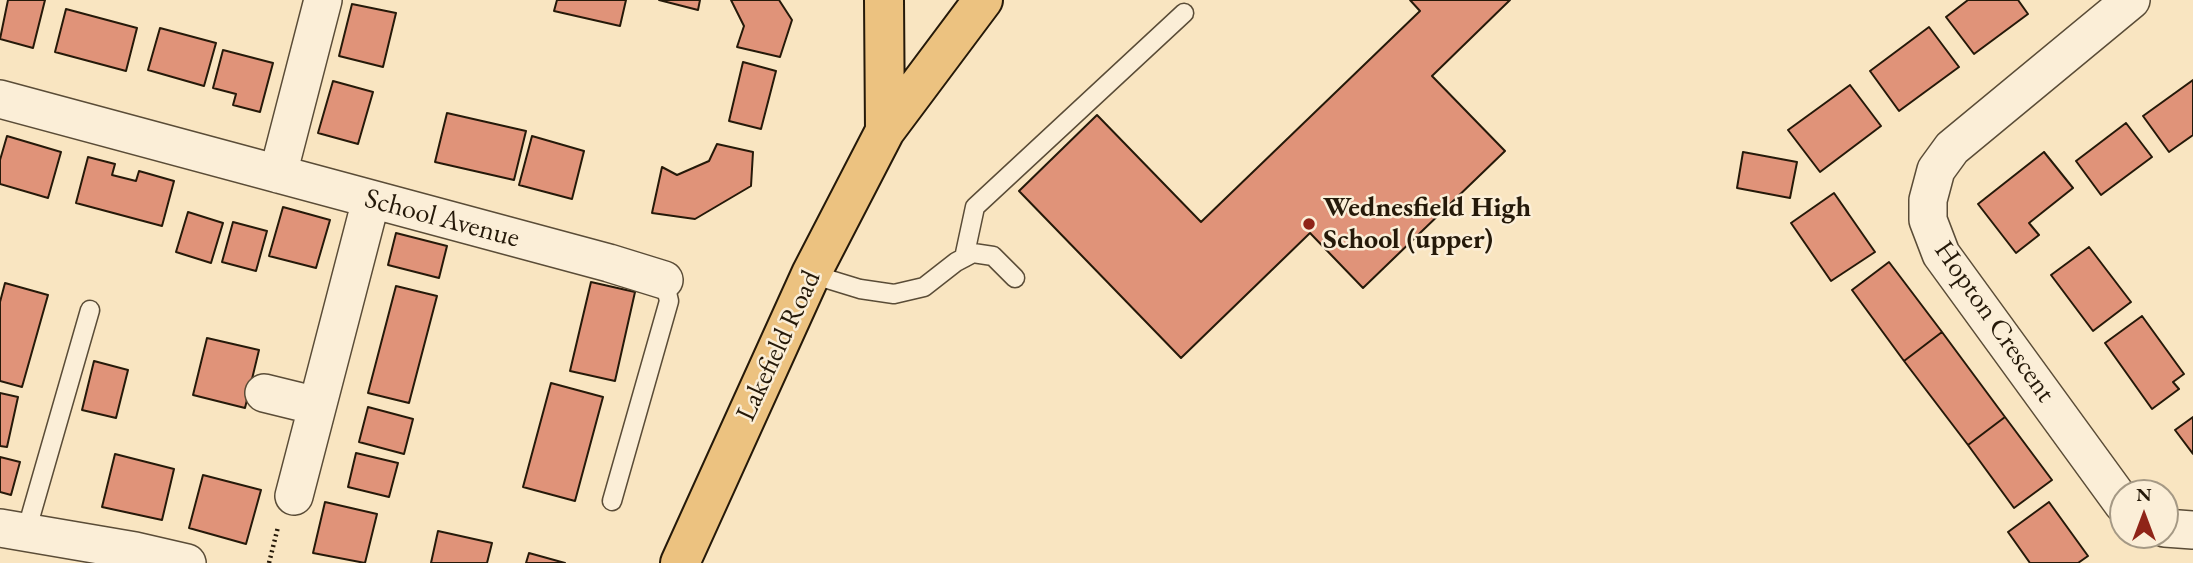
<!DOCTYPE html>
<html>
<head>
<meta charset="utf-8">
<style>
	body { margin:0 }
	#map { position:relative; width:2193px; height:563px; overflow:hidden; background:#f9e5c1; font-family:"EB Garamond",serif }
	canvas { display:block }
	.north { position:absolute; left:2109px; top:479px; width:70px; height:70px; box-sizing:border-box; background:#fbeed7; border:2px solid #a59985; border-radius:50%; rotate:0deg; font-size:19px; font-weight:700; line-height:28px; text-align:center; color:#251909 }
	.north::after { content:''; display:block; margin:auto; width:24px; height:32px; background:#8f2418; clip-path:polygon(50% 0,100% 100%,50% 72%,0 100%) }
</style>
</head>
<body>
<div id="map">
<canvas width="2193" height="563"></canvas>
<div class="north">N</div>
</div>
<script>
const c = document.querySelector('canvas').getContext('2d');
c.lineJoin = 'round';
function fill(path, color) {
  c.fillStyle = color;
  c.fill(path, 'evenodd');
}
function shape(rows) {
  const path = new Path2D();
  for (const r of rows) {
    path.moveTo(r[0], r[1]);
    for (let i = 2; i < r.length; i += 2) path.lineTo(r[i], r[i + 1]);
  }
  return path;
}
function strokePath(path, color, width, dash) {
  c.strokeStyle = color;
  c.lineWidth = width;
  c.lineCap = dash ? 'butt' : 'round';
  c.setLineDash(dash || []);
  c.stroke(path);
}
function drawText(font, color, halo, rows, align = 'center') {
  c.font = font + ' "EB Garamond",serif';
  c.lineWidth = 5;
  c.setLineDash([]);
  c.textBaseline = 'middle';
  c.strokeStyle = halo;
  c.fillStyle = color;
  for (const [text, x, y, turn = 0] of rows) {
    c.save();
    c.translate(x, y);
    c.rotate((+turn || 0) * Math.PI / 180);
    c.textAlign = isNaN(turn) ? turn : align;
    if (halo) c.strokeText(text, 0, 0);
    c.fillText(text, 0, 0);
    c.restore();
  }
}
const building = shape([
	[8,0,45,0,33,48,0,39,8,0],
	[557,0,626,0,620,26,554,11,557,0],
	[659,0,700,0,698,10,659,0],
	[731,0,779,0,792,20,780,57,737,47,744,26,731,0],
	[1410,0,1510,0,1432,76,1505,151,1363,288,1310,233,1181,358,1019,191,1097,115,1201,222,1420,11,1410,0],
	[1968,0,2018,0,2028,14,1974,54,1946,17,1968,0],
	[352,4,396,13,383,67,339,56,352,4],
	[66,9,137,28,126,71,55,52,66,9],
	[1929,27,1959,67,1899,111,1870,71,1929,27],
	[160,28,216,43,204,86,148,70,160,28],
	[223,50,273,63,260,112,233,105,236,94,213,88,223,50],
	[743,62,776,71,761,129,729,121,743,62],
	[2193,80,2193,135,2169,152,2143,116,2193,80],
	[333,81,373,92,358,144,318,133,333,81],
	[1850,85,1881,126,1820,172,1788,130,1850,85],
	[447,113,526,131,514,180,435,162,447,113],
	[2126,123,2152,157,2101,195,2076,161,2126,123],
	[7,136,61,152,48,198,0,184,0,160,7,136],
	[532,136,584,151,572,199,519,185,532,136],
	[717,144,753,152,751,186,695,219,652,213,662,167,677,175,709,161,717,144],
	[1743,152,1797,162,1790,198,1737,188,1743,152],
	[2044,152,2073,188,2029,223,2039,235,2016,253,1978,204,2044,152],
	[88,157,115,164,112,175,136,181,139,171,174,181,162,226,76,203,88,157],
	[1834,193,1875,252,1831,281,1791,223,1834,193],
	[283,207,330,220,316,268,269,256,283,207],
	[188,212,223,223,211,263,176,252,188,212],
	[233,222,267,231,256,271,222,262,233,222],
	[396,233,447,246,439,278,388,265,396,233],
	[2089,247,2131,302,2093,331,2051,275,2089,247],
	[1889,262,1942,332,1904,361,1852,290,1889,262],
	[591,282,635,292,615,381,570,371,591,282],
	[5,283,48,295,22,387,0,381,0,302,5,283],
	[396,286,437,296,409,403,368,393,396,286],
	[2142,316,2184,374,2173,382,2179,389,2152,409,2105,343,2142,316],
	[1942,332,2005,417,1968,445,1904,361,1942,332],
	[207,338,259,350,245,408,193,395,207,338],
	[94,361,128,370,116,418,82,410,94,361],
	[551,383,603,397,575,501,523,487,551,383],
	[0,393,18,397,7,447,0,446,0,393],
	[368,407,413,419,404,454,359,442,368,407],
	[2005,417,2052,480,2014,508,1968,445,2005,417],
	[2193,417,2193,454,2175,430,2193,417],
	[356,453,398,463,389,497,348,487,356,453],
	[115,454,174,469,162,520,102,507,115,454],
	[0,457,20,462,11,495,0,492,0,457],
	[203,475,261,490,246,544,189,528,203,475],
	[325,502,377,514,365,563,313,553,325,502],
	[2049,502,2088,556,2078,563,2030,563,2008,532,2049,502],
	[438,531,492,543,487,563,431,563,438,531],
	[529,553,565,563,526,563,529,553]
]);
fill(building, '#e09379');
strokePath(building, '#251909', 2);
const service = shape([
	[964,258,975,207,1184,13],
	[811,274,860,289,894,294,924,287,956,262,973,253,993,256,1015,278],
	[612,501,669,301,664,280],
	[26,532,90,310]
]);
const minor = shape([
	[0,99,609,263,664,280],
	[278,174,323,0],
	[264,393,317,406],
	[294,496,371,200],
	[2123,504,1941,254,1928,220,1928,200,1936,170,1952,148,2131,0],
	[0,528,135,551,187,563],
	[2165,528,2193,530]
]);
const primary = shape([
	[884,0,885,131],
	[680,563,811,274,885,131,983,0]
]);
strokePath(service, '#5a4c37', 21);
strokePath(minor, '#5a4c37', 40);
strokePath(primary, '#251909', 42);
strokePath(shape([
	[269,563,278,527]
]), '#251909', 4.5, [2, 3.5]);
strokePath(service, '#fbeed7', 18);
strokePath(minor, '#fbeed7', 37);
strokePath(primary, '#ecc280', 38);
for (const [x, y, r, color] of [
	[1309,224,7,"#8f2418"]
]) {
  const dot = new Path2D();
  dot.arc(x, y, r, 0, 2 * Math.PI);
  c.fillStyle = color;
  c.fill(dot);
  strokePath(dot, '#fbeed7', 2.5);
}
drawText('bold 28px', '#251909', '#fbeed7', [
	["Wednesfield High",1323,208],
	["School (upper)",1323,240]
], 'left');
drawText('28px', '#251909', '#fbeed7', [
	["School Avenue",442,219,15],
	["Hopton Crescent",1994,322,55],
	["Lakefield Road",779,346,-65]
]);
</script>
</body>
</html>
